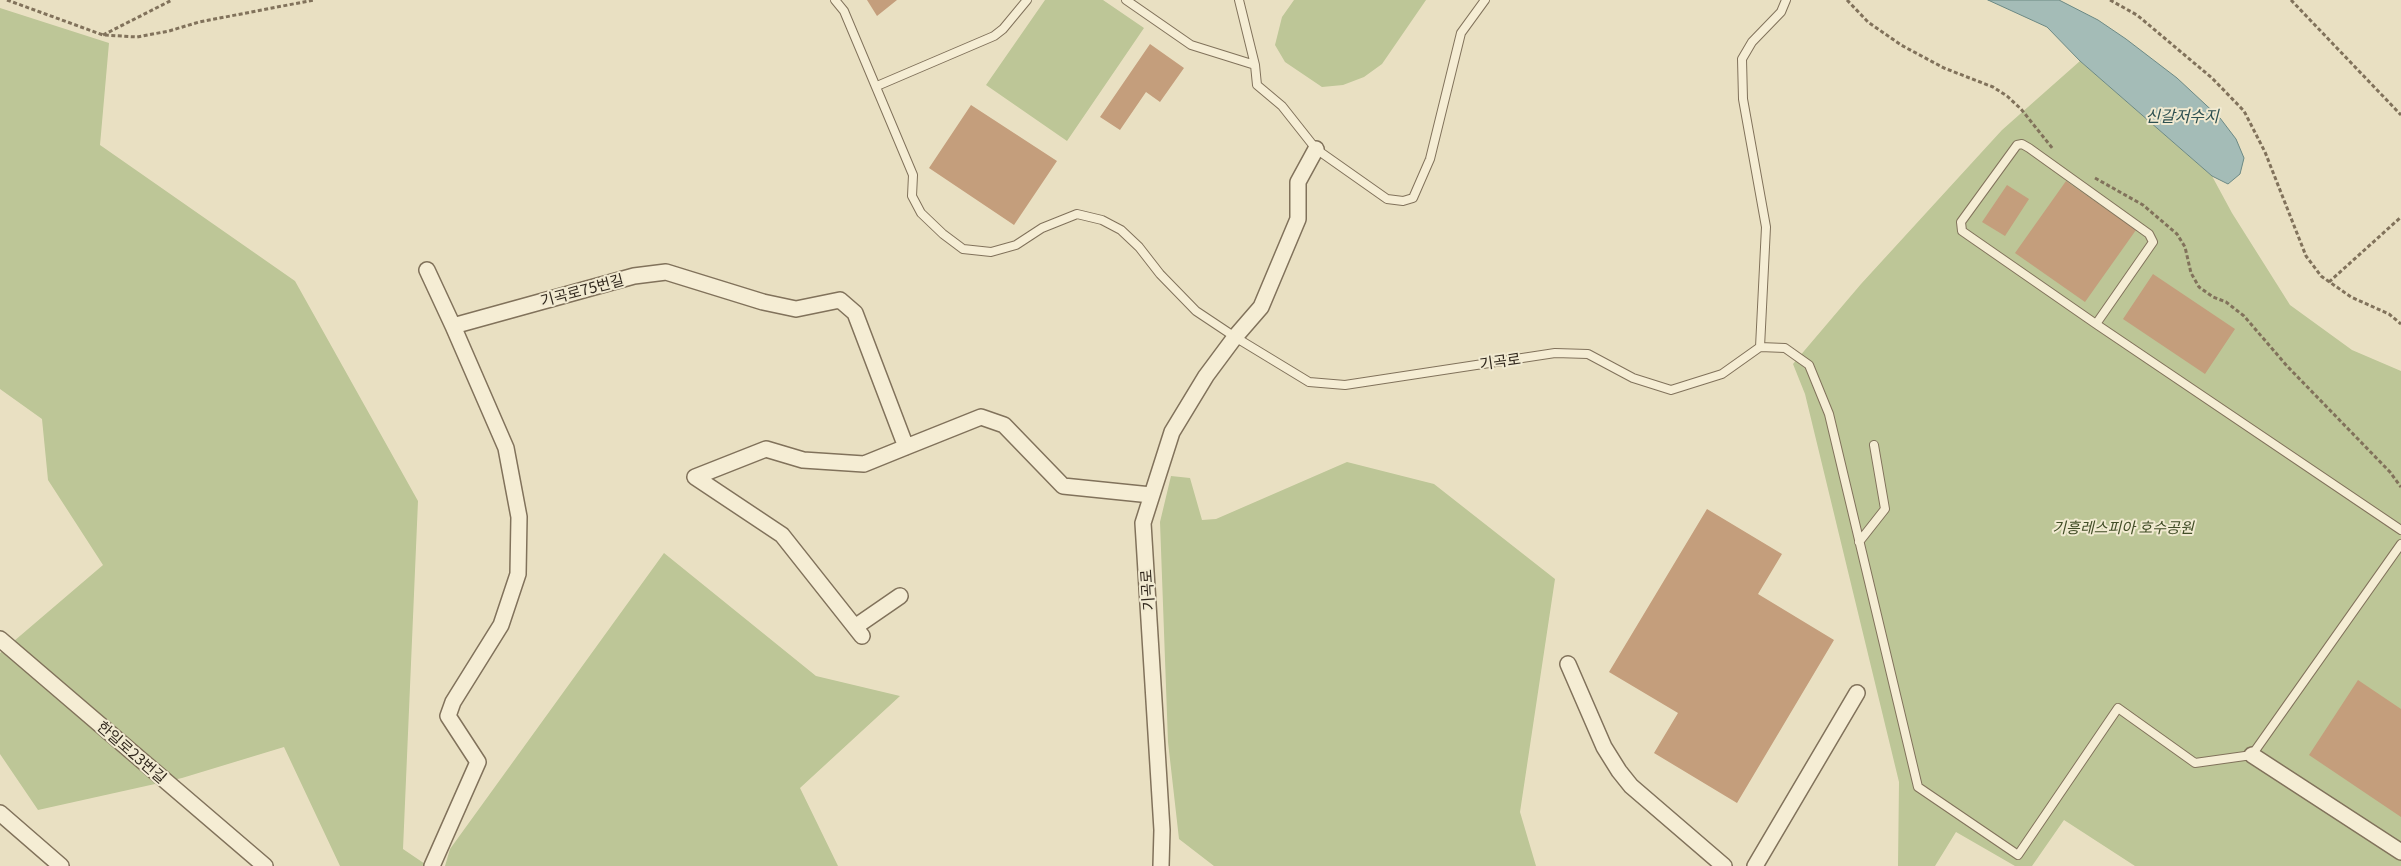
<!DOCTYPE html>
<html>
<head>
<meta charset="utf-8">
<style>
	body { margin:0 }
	canvas { display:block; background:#e9e0c2 }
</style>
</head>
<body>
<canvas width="2401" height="866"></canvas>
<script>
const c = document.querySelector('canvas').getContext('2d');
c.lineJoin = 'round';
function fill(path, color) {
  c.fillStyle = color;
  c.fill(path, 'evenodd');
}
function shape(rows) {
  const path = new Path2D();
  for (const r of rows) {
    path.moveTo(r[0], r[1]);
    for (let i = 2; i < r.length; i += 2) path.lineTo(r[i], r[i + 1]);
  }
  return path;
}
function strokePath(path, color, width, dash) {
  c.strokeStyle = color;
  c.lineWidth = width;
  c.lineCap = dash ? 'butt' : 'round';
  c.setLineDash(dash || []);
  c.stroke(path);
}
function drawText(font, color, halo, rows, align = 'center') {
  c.font = font + ' Georgia,"Noto Sans KR",serif';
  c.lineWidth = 4;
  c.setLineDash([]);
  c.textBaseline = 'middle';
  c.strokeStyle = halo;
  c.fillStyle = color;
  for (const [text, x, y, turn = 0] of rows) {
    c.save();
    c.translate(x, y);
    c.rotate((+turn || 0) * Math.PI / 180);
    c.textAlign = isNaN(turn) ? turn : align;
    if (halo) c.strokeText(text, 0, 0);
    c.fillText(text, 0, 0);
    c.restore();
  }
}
fill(shape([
	[1045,0,1103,0,1144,28,1067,141,986,85],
	[1294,0,1426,0,1382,64,1364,77,1343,85,1322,87,1285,62,1275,45,1282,17],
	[0,8,109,43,100,145,295,281,418,501,403,849,428,866,340,866,284,747,182,778,38,810,0,754,0,653,103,565,48,480,42,419,0,389],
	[2080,61,2212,176,2232,213,2290,305,2352,350,2401,371,2401,866,2135,866,2064,820,2032,866,2015,866,1956,832,1935,866,1898,866,1899,782,1805,394,1793,364,1861,284,2002,130],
	[1347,462,1434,484,1555,579,1520,812,1536,866,1214,866,1179,839,1168,742,1160,522,1171,476,1190,478,1202,520,1216,519],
	[664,553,816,676,900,696,800,788,838,866,445,866,450,849]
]), '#bdc697');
const water = shape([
	[1988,0,2059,0,2098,20,2126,39,2177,78,2220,118,2236,139,2244,158,2240,174,2228,184,2212,176,2080,61,2047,27,1988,0]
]);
fill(water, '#a4bcb7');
strokePath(water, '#6c8984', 1);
fill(shape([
	[867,0,897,0,877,16],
	[1150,44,1184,68,1160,102,1146,92,1120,130,1100,117],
	[971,105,1057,161,1014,225,929,168],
	[2066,181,2136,230,2085,302,2015,253],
	[2007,185,2029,199,2005,236,1982,222],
	[2153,274,2235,329,2205,374,2123,319],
	[1707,509,1782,554,1758,594,1834,640,1737,803,1654,753,1678,713,1609,672],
	[2358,680,2401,709,2401,817,2309,755]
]), '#c49e7c');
const service = shape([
	[835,0,844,11,913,175,912,196,921,213,943,234,963,249,991,252,1016,245,1042,228,1077,214,1102,220,1121,230,1139,247,1160,274,1196,311,1235,337,1309,382,1345,385,1555,353,1588,354,1633,378,1671,390,1722,374,1760,347],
	[1126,0,1191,45,1255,65,1257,85,1282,106,1316,149,1387,199,1403,201,1413,198,1430,159,1461,33,1485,0],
	[1239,0,1255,65],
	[1786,0,1781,12,1752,42,1742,59,1743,99,1766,227,1760,347,1785,348,1809,365,1829,414,1918,787,2018,855,2118,708,2195,763,2252,755,2401,544],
	[877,86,994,36,1003,29,1027,0],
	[2096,324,2153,242,2149,234,2029,148,2022,144,2017,145,1961,222,1962,231,2096,324,2401,530],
	[1859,542,1885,509,1874,445]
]);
const minor = shape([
	[427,270,453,326],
	[855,627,900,596],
	[862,636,782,535,695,477,766,449,803,460,864,464,906,447],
	[0,639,265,866],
	[1568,664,1604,747,1619,771,1631,786,1724,866],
	[2252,755,2401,852],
	[0,813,61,866],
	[432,866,478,762,448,716,453,702,501,625,518,574,519,517,506,448,453,326,634,276,666,272,763,302,796,309,840,300,855,313,906,447,981,417,1004,425,1063,486,1151,495],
	[1161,866,1162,830,1143,523,1172,432,1206,376,1235,337,1261,307,1298,219,1298,182,1316,149],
	[1755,866,1857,693]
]);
strokePath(service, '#81725b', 10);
strokePath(minor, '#81725b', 18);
strokePath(shape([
	[7,0,103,35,137,37,169,31,199,22,314,0],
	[1847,0,1868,22,1901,45,1944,68,1993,87,2007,96,2021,109,2053,149],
	[2110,0,2137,15,2212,78,2244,111,2265,152,2306,256,2321,276,2351,297,2389,314,2401,324],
	[2291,0,2401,115],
	[103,35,172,0],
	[2095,178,2143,205,2177,234,2185,247,2191,273,2199,287,2213,297,2226,302,2244,316,2287,366,2390,472,2401,487],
	[2329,282,2401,217]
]), '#81725b', 3, [4, 2.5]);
strokePath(service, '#f5edd4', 8);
strokePath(minor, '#f5edd4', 15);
drawText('15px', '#32291e', '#f1ead1', [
	["기곡로75번길",582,290,-15],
	["기곡로",1500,361,-8],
	["기곡로",1147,590,-94],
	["한일로23번길",132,752,41]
]);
drawText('italic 15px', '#414d26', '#f1ead1', [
	["기흥레스피아 호수공원",2123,527]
]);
drawText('italic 16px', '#2e5151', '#f1ead1', [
	["신갈저수지",2182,116]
]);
</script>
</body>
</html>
